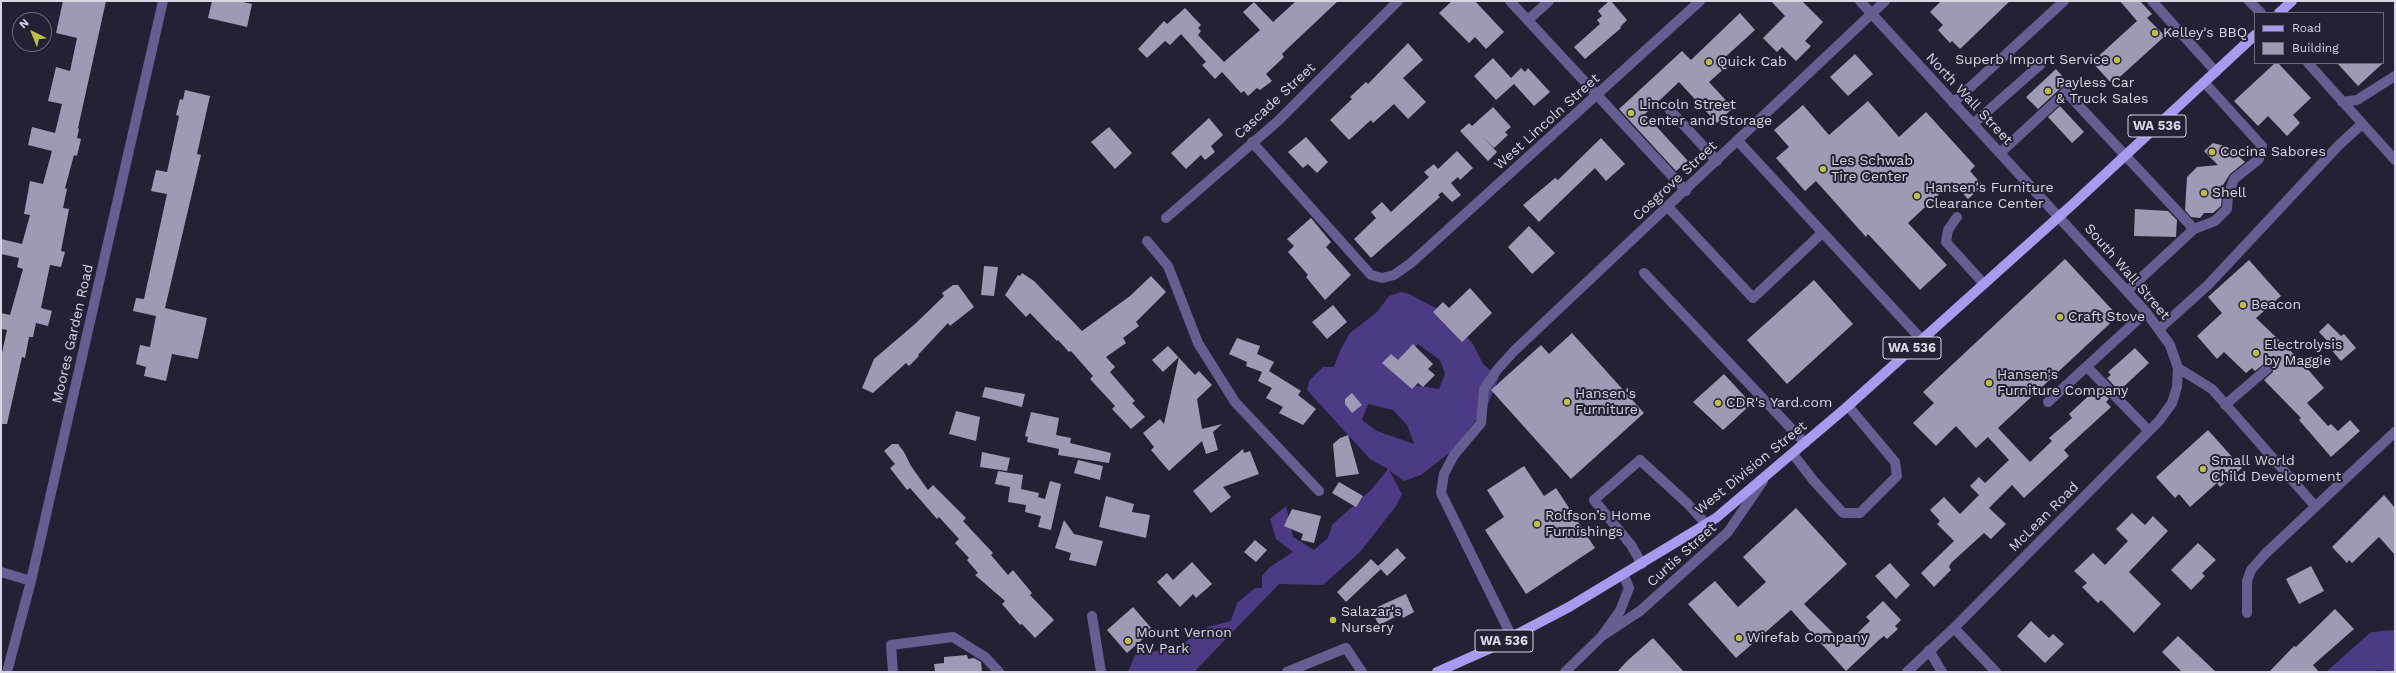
<!DOCTYPE html>
<html>
<head>
<meta charset="utf-8">
<style>
	body { margin:0 }
	#map { position:relative; width:2396px; height:673px; overflow:hidden; background:#242135; font-family:"Work Sans",sans-serif }
	canvas { display:block }
	.frame { position:absolute; inset:0; border:2px solid #d7d6e3; pointer-events:none }
	.legend { position:absolute; left:2254px; top:12px; width:130px; height:52px; box-sizing:border-box; background:#242135; border:1px solid #6c697b; margin:0; padding:5px 7px; list-style:none; font-size:12px; color:#d7d6e3 }
	.legend li { display:flex; align-items:center; gap:8px; height:20px }
	.legend b { width:20px; border:1px solid #6c697b }
	.north { position:absolute; left:12px; top:12px; width:40px; height:40px; box-sizing:border-box; background:#242135; border:1px solid #6c697b; border-radius:50%; rotate:317deg; font-size:11px; font-weight:700; line-height:16px; text-align:center; color:#d7d6e3 }
	.north::after { content:''; display:block; margin:auto; width:14px; height:18px; background:#bbc044; clip-path:polygon(50% 0,100% 100%,50% 72%,0 100%) }
</style>
</head>
<body>
<div id="map">
<canvas width="2396" height="673"></canvas>
<div class="frame"></div>
<ul class="legend">
<li><b style="height:5px;background:#a999ef"></b>Road</li>
<li><b style="height:11px;background:#9e9ab4"></b>Building</li>
</ul>
<div class="north">N</div>
</div>
<script>
const c = document.querySelector('canvas').getContext('2d');
c.lineJoin = 'round';
function fill(path, color) {
  c.fillStyle = color;
  c.fill(path, 'evenodd');
}
function shape(rows) {
  const path = new Path2D();
  for (const r of rows) {
    path.moveTo(r[0], r[1]);
    for (let i = 2; i < r.length; i += 2) path.lineTo(r[i], r[i + 1]);
  }
  return path;
}
function strokePath(path, color, width, dash) {
  c.strokeStyle = color;
  c.lineWidth = width;
  c.lineCap = dash ? 'butt' : 'round';
  c.setLineDash(dash || []);
  c.stroke(path);
}
function drawText(font, color, halo, rows, align = 'center') {
  c.font = font + ' "Work Sans",sans-serif';
  c.lineWidth = 4;
  c.setLineDash([]);
  c.textBaseline = 'middle';
  c.strokeStyle = halo;
  c.fillStyle = color;
  for (const [text, x, y, turn = 0] of rows) {
    c.save();
    c.translate(x, y);
    c.rotate((+turn || 0) * Math.PI / 180);
    c.textAlign = isNaN(turn) ? turn : align;
    if (halo) c.strokeText(text, 0, 0);
    c.fillText(text, 0, 0);
    c.restore();
  }
}
fill(shape([
	[1401,292,1409,294,1445,313,1473,344,1483,364,1499,377,1488,404,1453,450,1421,475,1404,481,1389,470,1402,494,1396,506,1361,551,1323,585,1279,584,1194,672,1128,672,1135,655,1161,650,1176,655,1186,642,1200,629,1231,621,1237,603,1255,588,1262,588,1262,576,1270,567,1293,552,1276,539,1270,519,1286,506,1293,537,1314,550,1328,538,1332,525,1372,489,1388,469,1370,459,1307,390,1309,381,1323,367,1334,367,1340,351,1350,333,1377,312,1389,296],
	[1418,344,1440,360,1445,374,1439,389,1407,384,1396,367],
	[1368,404,1393,410,1407,425,1414,444,1377,431,1362,420],
	[2395,630,2395,672,2377,670,2373,672,2326,672,2371,632]
]), '#4c3a85');
fill(shape([
	[63,1,106,1,78,128,79,129,77,138,81,139,77,156,74,155,65,188,67,189,63,208,69,209,61,251,65,252,61,267,50,265,41,308,52,311,48,326,36,323,33,337,29,337,25,358,22,357,7,424,1,424,1,357,7,330,1,329,1,313,10,315,23,269,17,267,19,258,1,254,1,239,22,244,30,215,24,214,30,181,43,184,52,151,28,145,32,127,55,133,62,104,48,101,56,67,70,71,77,38,56,33],
	[212,1,239,1,252,4,247,27,208,18],
	[1296,1,1338,1,1286,50,1282,54,1284,57,1266,74,1272,81,1260,90,1257,88,1248,96,1244,91,1241,93,1222,72,1215,79,1202,65,1206,62,1181,34,1170,45,1165,41,1147,58,1138,49,1164,21,1167,24,1185,8,1201,25,1198,28,1201,31,1198,35,1224,62,1260,30,1243,12,1254,2,1273,22],
	[1452,1,1475,1,1504,32,1486,49,1475,37,1469,43,1439,13],
	[1609,1,1611,1,1627,20,1620,27,1621,28,1585,59,1574,47,1600,24,1597,20,1602,16,1598,11],
	[1771,1,1802,1,1823,22,1805,41,1811,46,1796,61,1782,47,1777,52,1763,38,1785,16],
	[1941,1,2010,1,1960,49,1952,41,1950,43,1938,30,1943,25,1930,12],
	[2120,1,2140,1,2152,14,2147,18,2165,36,2112,84,2092,62,2137,21],
	[1740,13,1755,30,1722,60,1727,66,1709,82,1733,108,1717,123,1679,82,1645,114,1688,161,1676,171,1619,109,1682,51,1691,60],
	[1408,43,1423,60,1403,78,1426,102,1408,119,1394,104,1373,123,1371,120,1349,140,1330,120,1352,99,1350,97,1366,82,1368,84],
	[1855,54,1873,74,1848,96,1830,77],
	[1493,58,1511,78,1521,68,1525,72,1528,68,1550,92,1534,106,1514,84,1496,100,1474,76],
	[2275,63,2278,63,2311,98,2293,115,2300,123,2287,136,2268,116,2258,126,2234,101],
	[2337,63,2383,63,2358,86],
	[2056,69,2070,85,2062,87,2038,109,2026,97],
	[185,90,210,96,197,154,201,155,165,308,207,318,198,359,172,354,166,381,144,376,146,367,136,364,140,345,150,347,156,316,133,311,136,298,144,299,167,194,151,191,156,170,167,172,179,116,176,115,180,99,183,100],
	[1868,101,1899,137,1926,112,1975,166,1970,171,1983,186,1968,199,1952,182,1908,223,1947,265,1920,290,1868,234,1866,237,1816,181,1805,191,1776,158,1789,147,1774,130,1803,105,1829,135],
	[2060,106,2084,132,2072,143,2048,117],
	[1493,107,1511,127,1505,132,1508,135,1494,148,1483,137,1497,152,1488,161,1460,131,1469,123,1472,126],
	[1209,118,1223,135,1211,146,1215,152,1205,160,1201,155,1186,169,1171,153],
	[1109,127,1132,153,1115,169,1091,142],
	[1306,137,1328,162,1317,173,1308,164,1303,168,1288,152],
	[1601,138,1625,164,1606,181,1595,168,1539,222,1523,205,1555,178,1558,180],
	[2213,143,2229,147,2245,162,2230,174,2223,185,2221,206,2213,213,2204,213,2200,218,2191,217,2185,210,2187,177,2197,167,2218,165,2204,151],
	[1457,151,1473,168,1460,180,1458,177,1451,183,1461,195,1452,202,1442,192,1438,195,1440,197,1371,258,1354,239,1376,218,1371,212,1382,202,1391,212,1429,177,1424,172,1434,164,1438,169],
	[2135,209,2168,211,2177,220,2176,237,2134,236],
	[1311,218,1331,242,1326,247,1351,275,1325,300,1306,277,1308,275,1288,252,1294,246,1287,239],
	[1529,226,1555,253,1532,274,1508,247],
	[2065,259,2118,316,1998,428,2030,462,2052,441,2049,438,2072,418,2069,414,2098,387,2109,399,2106,402,2111,407,2064,450,2069,456,2024,498,2012,485,1989,508,2006,524,1991,539,1984,533,1951,563,1949,567,1951,570,1934,587,1921,573,1954,541,1937,524,1940,521,1930,510,1944,497,1960,514,1979,495,1970,486,1979,477,1985,483,2009,460,1988,437,1976,448,1956,426,1936,446,1913,423,1934,403,1923,392],
	[2249,260,2281,296,2256,318,2299,359,2324,388,2307,403,2328,426,2331,424,2338,431,2350,420,2360,431,2331,457,2299,420,2301,418,2264,380,2273,372,2272,365,2265,363,2255,371,2252,368,2246,373,2224,352,2217,359,2197,336,2222,313,2208,297],
	[984,266,998,267,994,296,981,295],
	[1022,273,1034,281,1082,331,1130,296,1151,276,1166,292,1136,322,1139,326,1123,338,1126,343,1106,357,1115,367,1110,372,1135,401,1132,403,1145,417,1131,429,1112,409,1115,406,1090,379,1093,376,1071,351,1069,352,1058,340,1057,341,1030,313,1026,317,1005,295,1018,275,1020,276],
	[1814,280,1853,324,1787,384,1747,340],
	[953,285,958,285,974,307,950,326,948,323,918,355,919,356,909,366,906,363,873,393,862,388,874,359,915,324,944,296,942,293],
	[1470,288,1492,313,1462,342,1433,312,1443,302,1449,308],
	[1333,305,1347,322,1327,339,1312,322],
	[2328,323,2341,336,2344,334,2356,348,2341,361,2329,347,2331,345,2319,332],
	[1572,333,1644,413,1571,479,1491,390,1541,345,1549,354],
	[1237,338,1260,346,1257,354,1274,362,1269,371,1301,391,1298,395,1316,409,1303,425,1279,413,1283,407,1266,398,1272,388,1258,381,1262,372,1246,366,1247,362,1229,354],
	[1413,344,1433,364,1428,369,1435,375,1423,387,1418,383,1412,389,1382,363,1391,354,1398,360],
	[1168,346,1195,375,1199,371,1212,385,1197,399,1202,429,1222,424,1213,432,1218,450,1206,454,1202,441,1169,471,1151,450,1154,447,1143,433,1160,419,1164,424,1179,357,1163,372,1152,360],
	[2135,348,2149,363,2119,391,2107,378,2111,375,2108,372],
	[1724,374,1747,399,1742,403,1747,408,1723,430,1693,402],
	[985,387,1025,394,1022,407,982,397],
	[1352,393,1362,405,1352,413,1345,404,1345,399],
	[956,411,980,417,976,441,949,434],
	[1031,412,1059,418,1056,435,1071,438,1070,443,1111,453,1109,463,1058,455,1059,449,1027,442,1028,437,1025,436],
	[2208,430,2242,468,2220,487,2217,483,2190,507,2179,494,2175,498,2156,477],
	[1348,435,1359,474,1336,477,1333,444,1340,438],
	[892,444,898,444,904,452,911,466,928,490,933,485,966,518,963,521,993,553,991,555,1008,575,1013,570,1032,593,1030,595,1054,620,1035,638,1022,624,1020,625,1002,604,1005,601,975,575,978,573,967,560,969,558,955,543,959,539,939,517,937,519,910,488,907,490,890,468,895,464,884,451],
	[1243,449,1244,453,1250,451,1259,474,1223,487,1231,497,1211,513,1193,491],
	[982,452,1010,458,1007,471,980,467],
	[1078,460,1103,466,1100,480,1074,473],
	[1524,466,1544,496,1556,488,1595,548,1526,594,1485,530,1504,517,1487,490],
	[998,471,1023,475,1021,489,1039,493,1038,497,1045,499,1050,481,1061,484,1051,530,1038,527,1041,516,1025,512,1026,505,1008,502,1010,487,995,484],
	[1339,482,1363,496,1356,507,1332,493],
	[2384,495,2395,508,2395,555,2379,537,2352,563,2349,560,2347,563,2332,547],
	[1106,496,1134,504,1132,512,1150,515,1146,538,1099,527],
	[1796,508,1847,564,1804,604,1837,637,1840,635,1847,643,1870,621,1866,617,1883,601,1901,620,1895,626,1898,629,1887,639,1884,636,1879,640,1846,671,1791,610,1736,658,1688,604,1715,581,1738,607,1766,582,1743,557],
	[1292,509,1321,516,1314,543,1301,540,1303,534,1284,526],
	[2132,513,2145,525,2153,516,2168,531,2129,572,2161,604,2134,633,2101,600,2098,603,2082,587,2087,583,2074,571,2093,553,2105,565,2128,541,2116,529],
	[1064,520,1074,534,1103,541,1096,566,1069,560,1071,553,1055,548],
	[1255,540,1267,550,1256,562,1244,552],
	[2198,543,2216,560,2202,573,2205,576,2191,590,2171,570],
	[1397,548,1406,558,1387,576,1378,566],
	[1371,559,1381,569,1346,602,1337,592],
	[1192,562,1212,584,1196,598,1193,594,1180,607,1157,582,1167,573,1173,580],
	[1890,563,1910,585,1896,599,1875,576],
	[2311,566,2324,591,2299,604,2286,579],
	[1406,594,1414,612,1403,618,1401,614,1379,625,1371,610],
	[1133,607,1153,630,1127,653,1107,630],
	[2335,609,2354,629,2313,665,2319,672,2269,672,2294,646,2296,647],
	[2031,621,2049,638,2053,634,2064,644,2045,663,2017,636],
	[2178,636,2216,672,2182,672,2162,652],
	[1653,638,1684,672,1617,672,1627,661],
	[967,655,968,659,974,658,981,662,982,672,935,672,934,664,944,663,944,657]
]), '#9e9ab4');
strokePath(shape([
	[1510,1,1686,191],
	[1860,1,2146,312,2170,345,2178,368,2177,387,2172,403,2159,421,1954,628,1907,672],
	[2152,1,2216,72],
	[2249,1,2261,13],
	[1528,20,1549,1],
	[2308,63,2395,160],
	[2342,102,2357,100,2395,76],
	[1953,103,2064,1],
	[1669,109,1717,161],
	[1973,124,2041,64],
	[1738,141,1922,340],
	[1252,142,1371,275,1382,278,1394,275,1411,263,1700,1],
	[2000,153,2066,92,2194,229,2127,291],
	[1668,207,1753,298,1822,233],
	[1957,217,1948,230,1946,242,1984,284],
	[1166,218,1278,121,1398,1],
	[2194,229,2215,221,2227,209,2228,195,2234,179,2259,159,2262,146,2204,82],
	[1147,241,1168,266,1198,343,1235,402,1319,491],
	[1644,273,1805,443],
	[2159,329,2208,285,2339,145,2362,124],
	[2087,367,2149,431],
	[2178,368,2212,389,2315,506],
	[2048,402,2146,312],
	[2225,405,2267,369],
	[1793,454,1813,480,1843,513,1860,513,1897,476,1895,462,1848,406],
	[1642,564,1631,545,1594,500,1640,460,1688,504,1706,524],
	[1,572,31,581],
	[2247,613,2247,581,2251,570,2265,554,2395,432],
	[1092,616,1101,672],
	[1954,628,1996,672],
	[1602,636,1640,611,1728,532,1763,481],
	[1512,637,1441,493,1444,474,1454,455,1481,423,1484,389,1497,370,1514,351,1885,1],
	[1929,650,1942,672],
	[7,672,31,581,163,1],
	[893,672,891,645,953,637,985,657,999,672],
	[1287,672,1346,648,1362,672],
	[1565,672,1602,636,1620,611,1629,588,1624,576]
]), '#665d91', 10);
strokePath(shape([
	[2279,13,2292,1],
	[1437,672,1489,649,1569,607,1716,518,1848,406,2073,204,2255,35]
]), '#a999ef', 10);
for (const [x, y, r, color] of [
	[2155,33,4,"#bbc044"],
	[2117,60,4,"#bbc044"],
	[1709,62,4,"#bbc044"],
	[2048,91,4,"#bbc044"],
	[1631,113,4,"#bbc044"],
	[2212,152,4,"#bbc044"],
	[1823,169,4,"#bbc044"],
	[2204,193,4,"#bbc044"],
	[1917,196,4,"#bbc044"],
	[2243,305,4,"#bbc044"],
	[2060,317,4,"#bbc044"],
	[2256,353,4,"#bbc044"],
	[1989,383,4,"#bbc044"],
	[1567,402,4,"#bbc044"],
	[1718,403,4,"#bbc044"],
	[2203,469,4,"#bbc044"],
	[1537,524,4,"#bbc044"],
	[1333,620,4,"#bbc044"],
	[1739,638,4,"#bbc044"],
	[1128,641,4,"#bbc044"]
]) {
  const dot = new Path2D();
  dot.arc(x, y, r, 0, 2 * Math.PI);
  c.fillStyle = color;
  c.fill(dot);
  strokePath(dot, '#242135', 1.5);
}
for (const [x, y, w] of [
	[2157,126,58],
	[1912,348,58],
	[1504,641,58]
]) {
  const box = new Path2D();
  box.roundRect(x - w / 2, y - 11, w, 22, 3);
  c.fillStyle = '#242135';
  c.fill(box);
  strokePath(box, '#d7d6e3', 1);
}
drawText('bold 13px', '#d7d6e3', null, [
	["WA 536",2157,126],
	["WA 536",1912,348],
	["WA 536",1504,641]
]);
drawText('14px', '#d7d6e3', '#242135', [
	["Kelley's BBQ",2163,33],
	["Superb Import Service",2109,60,"right"],
	["Quick Cab",1717,62],
	["Payless Car",2056,83],
	["& Truck Sales",2056,99],
	["Lincoln Street",1639,105],
	["Center and Storage",1639,121],
	["Cocina Sabores",2220,152],
	["Les Schwab",1831,161],
	["Tire Center",1831,177],
	["Hansen's Furniture",1925,188],
	["Clearance Center",1925,204],
	["Shell",2212,193],
	["Beacon",2251,305],
	["Craft Stove",2068,317],
	["Electrolysis",2264,345],
	["by Maggie",2264,361],
	["Hansen's",1997,375],
	["Furniture Company",1997,391],
	["Hansen's",1575,394],
	["Furniture",1575,410],
	["CDR's Yard.com",1726,403],
	["Small World",2211,461],
	["Child Development",2211,477],
	["Rolfson’s Home",1545,516],
	["Furnishings",1545,532],
	["Salazar's",1341,612],
	["Nursery",1341,628],
	["Mount Vernon",1136,633],
	["RV Park",1136,649],
	["Wirefab Company",1747,638]
], 'left');
drawText('14px', '#d7d6e3', '#242135', [
	["North Wall Street",1969,99,47],
	["Cascade Street",1275,101,-43],
	["West Lincoln Street",1547,122,-42],
	["Cosgrove Street",1675,181,-43],
	["South Wall Street",2127,272,49],
	["Moores Garden Road",73,334,-77],
	["West Division Street",1751,468,-39],
	["McLean Road",2044,517,-45],
	["Curtis Street",1682,555,-42]
]);
</script>
</body>
</html>
